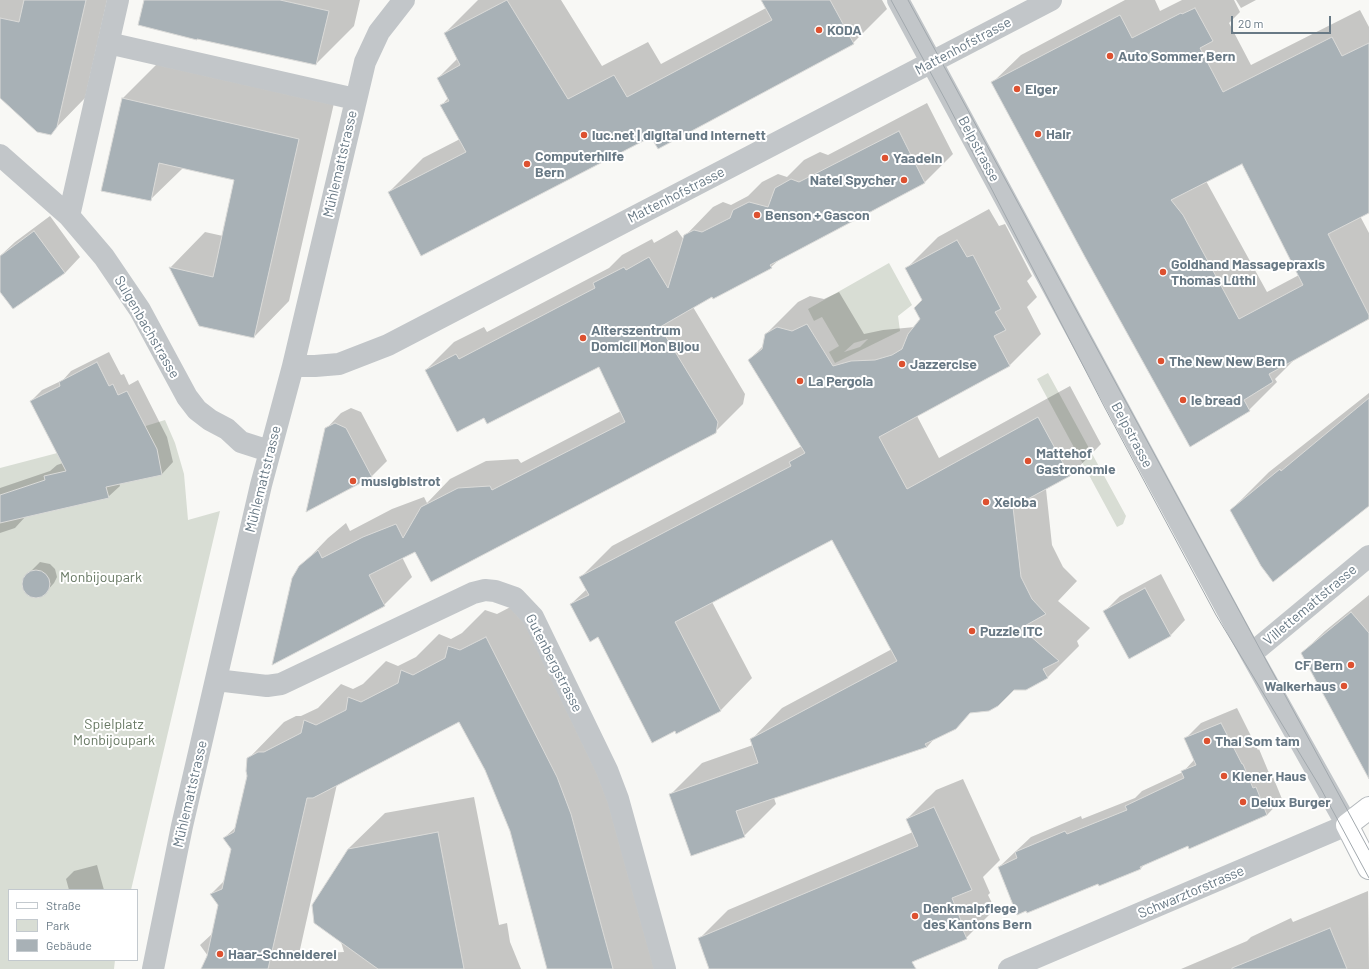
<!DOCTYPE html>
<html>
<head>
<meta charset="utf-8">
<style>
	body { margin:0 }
	#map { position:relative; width:1369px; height:969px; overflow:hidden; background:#f8f8f5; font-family:Barlow,sans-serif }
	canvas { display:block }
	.legend { position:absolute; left:8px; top:889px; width:130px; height:72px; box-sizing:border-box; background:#fff; border:1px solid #c3c9ce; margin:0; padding:5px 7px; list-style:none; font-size:12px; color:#687985 }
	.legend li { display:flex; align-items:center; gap:8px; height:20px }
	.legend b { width:20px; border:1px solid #c3c9ce }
	.scale { position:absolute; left:1231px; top:16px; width:100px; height:18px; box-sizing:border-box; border:2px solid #687985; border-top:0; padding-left:5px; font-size:12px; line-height:14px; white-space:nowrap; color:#687985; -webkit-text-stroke:3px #fff; paint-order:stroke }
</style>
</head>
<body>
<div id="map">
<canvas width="1369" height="969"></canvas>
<ul class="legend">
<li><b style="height:5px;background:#fff"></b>Straße</li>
<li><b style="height:11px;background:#d8ddd4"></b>Park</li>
<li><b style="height:11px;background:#a8b1b6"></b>Gebäude</li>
</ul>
<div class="scale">20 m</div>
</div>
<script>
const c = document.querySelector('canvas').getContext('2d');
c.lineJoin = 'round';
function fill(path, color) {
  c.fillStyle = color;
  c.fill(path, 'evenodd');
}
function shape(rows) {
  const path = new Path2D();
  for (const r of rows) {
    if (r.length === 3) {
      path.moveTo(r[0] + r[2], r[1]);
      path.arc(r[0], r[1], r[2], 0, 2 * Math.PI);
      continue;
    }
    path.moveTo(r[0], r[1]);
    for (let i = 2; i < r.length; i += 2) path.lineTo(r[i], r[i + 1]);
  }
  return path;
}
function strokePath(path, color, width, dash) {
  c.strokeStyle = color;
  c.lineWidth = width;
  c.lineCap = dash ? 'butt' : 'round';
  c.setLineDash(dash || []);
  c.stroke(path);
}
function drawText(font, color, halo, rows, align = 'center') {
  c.font = font + ' Barlow,sans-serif';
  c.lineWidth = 4;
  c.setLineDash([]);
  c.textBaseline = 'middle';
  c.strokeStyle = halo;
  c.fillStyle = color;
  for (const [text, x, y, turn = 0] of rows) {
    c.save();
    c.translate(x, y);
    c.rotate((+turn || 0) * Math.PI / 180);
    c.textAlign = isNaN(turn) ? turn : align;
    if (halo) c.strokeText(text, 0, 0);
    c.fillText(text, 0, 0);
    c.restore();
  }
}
fill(shape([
	[889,263,912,305,898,316,900,331,835,363,829,352,839,346,822,317,814,321,808,309],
	[868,339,860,347,844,352,854,343],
	[1048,373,1126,516,1123,524,1117,527,1037,379],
	[165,420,175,443,184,474,188,520,220,511,131,890,9,890,9,960,115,960,114,969,0,969,0,468,65,451]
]), '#d8ddd4');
fill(shape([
	[0,0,107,0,85,98,50,134,0,97],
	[145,0,360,0,354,26,316,64],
	[478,0,561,0,602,66,648,42,661,64,766,8,762,0,882,0,887,9,853,43,651,135,389,192,423,158,460,139,442,105,448,98,438,78,458,58,445,33],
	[1125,0,1155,0,1160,11,1182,0,1234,0,1240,12,1229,23,1251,65,1360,10,1369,27,1369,212,1360,216,1369,233,1369,318,1296,358,1275,379,1277,382,1249,410,993,82,1021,55],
	[1242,162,1299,275,1267,292,1206,181],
	[1236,0,1256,0,1241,8],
	[158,63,334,103,289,301,254,337,170,268,205,232,223,236,235,179,183,168,150,200,122,99],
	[927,103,953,154,925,182,780,259,771,267,712,295,693,307,745,394,743,404,715,432,402,557,412,577,384,605,300,567,328,538,346,523,350,531,392,509,424,497,427,503,450,479,486,461,518,459,521,463,621,411,599,365,485,417,426,370,454,342,484,327,487,332,609,268,622,255,652,239,654,243,677,230,684,240,685,236,713,207,723,202,731,205,748,196,762,182,778,174,787,177,804,160,820,152,828,155],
	[989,209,999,226,1005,224,1032,276,1027,281,1037,297,1027,307,1041,334,1010,365,917,416,939,458,1070,386,1101,444,1070,476,1046,489,1052,545,1063,567,1077,581,1058,601,1090,628,1077,641,1079,646,1048,677,1013,689,971,712,955,728,935,738,927,747,774,798,776,804,744,836,671,794,702,763,753,745,751,740,782,708,892,649,832,539,712,602,752,678,721,710,598,636,571,604,587,589,580,578,612,546,802,446,749,360,763,346,766,334,798,302,810,296,824,299,839,292,864,334,883,330,915,327,921,319,923,301,906,269,938,237],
	[50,216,80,257,65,273,13,308,0,290,0,256,15,242],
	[109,352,121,375,124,374,129,385,138,380,167,437,173,462,162,474,119,483,120,486,108,497,26,516,15,528,0,533,0,488,50,471,57,465,63,463,31,401,42,390,63,380,71,371],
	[1369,393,1369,505,1231,510,1269,472],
	[351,408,361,412,387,461,371,477,326,429,341,413],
	[40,562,50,564,55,569,57,577,54,583,46,592,41,596,34,597,28,594,24,589,25,577],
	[1161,574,1185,620,1170,636,1104,612,1120,596],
	[1369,595,1369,742,1302,653,1325,631],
	[522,601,593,740,659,969,549,969,511,830,486,770,460,720,337,784,299,954,344,952,341,942,348,849,385,813,474,797,499,925,507,923,510,942,521,969,203,969,208,956,200,945,213,933,219,905,211,894,224,881,232,848,224,838,237,826,248,776,248,759,284,722,296,716,301,716,318,708,341,684,353,689,363,684,386,661,398,666,416,657,439,634,451,639,462,633,485,610,497,614],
	[1237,708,1258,750,1259,749,1269,773,1271,772,1282,799,1267,815,1190,848,1188,845,1146,863,1141,868,1099,885,1098,883,999,867,1031,837,1081,816,1082,819,1135,798,1142,791,1183,772,1194,760,1185,739,1201,723],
	[963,779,1000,860,983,877,990,893,988,895,995,909,966,938,892,969,711,969,699,939,728,910,913,832,907,819,936,790],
	[97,865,104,890,69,890,66,879,74,871],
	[1368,891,1369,969,1181,969,1247,941,1251,937,1291,918,1293,922]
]), '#0003');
const building = shape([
	[24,0,86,0,57,127,51,135,37,132,0,98,0,18,19,22,24,0],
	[144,0,280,0,329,11,316,65,197,39,197,40,138,25,144,0],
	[507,0,568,99,614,75,627,97,772,20,761,0,830,0,854,44,658,149,651,137,421,256,388,192,466,152,440,105,449,101,437,78,460,65,444,33,507,0],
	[1195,8,1213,41,1200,48,1223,92,1332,37,1342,56,1369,43,1369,213,1328,234,1369,315,1369,319,1269,374,1273,382,1244,400,1250,411,1190,447,1085,257,991,82,1120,15,1132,38,1181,13,1182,14,1195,8],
	[1242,164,1303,285,1239,319,1183,215,1171,200,1242,164],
	[122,98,299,139,254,338,199,326,169,267,213,277,234,180,159,163,151,201,101,191,122,98],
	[899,131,925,183,770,265,772,268,713,299,712,297,660,327,718,422,716,433,431,582,415,552,369,575,385,606,272,665,292,578,299,566,318,550,322,558,363,537,396,524,403,538,421,507,458,488,490,486,492,490,625,422,599,367,487,424,484,418,457,432,425,370,456,354,459,359,595,288,593,283,624,267,626,270,649,257,668,288,684,235,694,230,702,232,730,218,733,210,749,202,768,207,775,188,791,179,799,182,899,131],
	[34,231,65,273,13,309,0,292,0,256,34,231],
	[957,240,967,257,973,255,1001,309,995,312,1006,330,994,336,1010,366,879,437,907,489,1038,417,1070,476,1013,507,1021,577,1032,599,1046,614,1021,628,1059,661,1043,669,1048,678,1026,690,1014,690,998,706,989,711,970,713,956,729,925,744,927,747,736,811,745,837,691,856,669,794,758,763,750,739,897,661,832,540,675,622,721,711,676,734,675,731,652,743,598,637,590,642,570,604,589,595,579,577,791,466,789,462,805,453,748,360,762,349,765,334,777,327,792,331,807,324,833,366,851,361,875,360,892,355,902,349,908,334,920,319,914,308,922,300,905,268,957,240],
	[97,362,109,386,113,384,118,395,127,391,157,449,162,475,106,487,109,498,0,523,0,495,45,480,44,476,66,471,30,401,60,386,59,382,97,362],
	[1369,398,1369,506,1273,582,1261,566,1230,510,1280,469,1281,471,1369,398],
	[335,423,346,428,372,477,306,512,325,428,335,423],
	[36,584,14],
	[1145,588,1171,636,1129,659,1103,611,1145,588],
	[1351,612,1369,633,1369,779,1301,653,1351,612],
	[486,637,557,777,571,814,613,969,547,969,510,831,485,770,459,722,313,798,307,798,268,969,201,969,207,956,218,905,210,894,222,889,231,849,223,838,234,832,247,776,246,771,247,758,258,752,264,752,301,733,304,720,316,725,346,710,348,697,361,702,398,683,401,670,413,675,445,658,448,646,460,650,486,637],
	[1221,723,1242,764,1243,764,1253,788,1256,787,1267,815,1189,849,1188,846,1140,867,1141,869,1099,886,1098,884,1027,913,1026,911,1017,915,998,867,1017,858,1015,852,1065,831,1067,834,1127,810,1125,806,1184,778,1181,771,1196,765,1184,738,1221,723],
	[934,807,972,890,952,898,962,923,960,923,967,939,912,962,916,969,709,969,698,938,918,846,906,819,934,807],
	[438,832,464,969,378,969,314,923,312,905,348,849,438,832],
	[1330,928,1347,969,1232,969,1232,968,1330,928]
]);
fill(building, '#a8b1b6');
strokePath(building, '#dadad8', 1);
const major = shape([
	[1369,808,1347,825,1369,868]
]);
strokePath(major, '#b3b8bc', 24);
strokePath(shape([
	[898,0,1251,654,1347,825,1009,969],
	[108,43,355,99],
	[0,155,69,216,104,257,140,310,187,397,197,410,210,420,227,429,241,442,269,451],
	[69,216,118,0],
	[293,366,315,366,339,364,388,345,1051,0],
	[1251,654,1369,556],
	[216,680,267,686,281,684,473,593,485,590,495,591,515,598,533,617,607,770,618,799,665,969],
	[153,969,182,826,261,485,293,366,365,62,379,32,404,0]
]), '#c2c6c9', 22);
strokePath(major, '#fff', 22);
strokePath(shape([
	[891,0,946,101,1105,408,1216,615,1320,787,1369,878],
	[908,0,1369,850]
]), '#a1a8ad', 1);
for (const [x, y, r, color] of [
	[819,30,4,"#dd5130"],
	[1110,56,4,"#dd5130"],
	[1017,89,4,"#dd5130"],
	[1038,134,4,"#dd5130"],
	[584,135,4,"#dd5130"],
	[885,158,4,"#dd5130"],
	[527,164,4,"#dd5130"],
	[904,180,4,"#dd5130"],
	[757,215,4,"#dd5130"],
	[1163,272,4,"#dd5130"],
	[583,338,4,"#dd5130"],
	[1161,361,4,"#dd5130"],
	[902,364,4,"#dd5130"],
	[800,381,4,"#dd5130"],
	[1183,400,4,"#dd5130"],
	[1028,461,4,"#dd5130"],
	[353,481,4,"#dd5130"],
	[986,502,4,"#dd5130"],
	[972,631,4,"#dd5130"],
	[1351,665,4,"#dd5130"],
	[1344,686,4,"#dd5130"],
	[1207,741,4,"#dd5130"],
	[1224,776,4,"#dd5130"],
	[1243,802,4,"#dd5130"],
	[915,916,4,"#dd5130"],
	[220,954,4,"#dd5130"]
]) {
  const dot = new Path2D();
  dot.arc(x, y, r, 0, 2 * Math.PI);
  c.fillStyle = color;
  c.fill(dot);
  strokePath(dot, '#fff', 1.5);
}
drawText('bold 14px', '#687985', '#fff', [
	["KODA",827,30],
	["Auto Sommer Bern",1118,56],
	["Eiger",1025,89],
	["Hair",1046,134],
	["luc.net | digital und internett",592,135],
	["Computerhilfe",535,156],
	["Bern",535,172],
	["Yaadein",893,158],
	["Natel Spycher",896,180,"right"],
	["Benson + Gascon",765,215],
	["Goldhand Massagepraxis",1171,264],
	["Thomas Lüthi",1171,280],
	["Alterszentrum",591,330],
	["Domicil Mon Bijou",591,346],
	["The New New Bern",1169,361],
	["Jazzercise",910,364],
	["La Pergola",808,381],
	["le bread",1191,400],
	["Mattehof",1036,453],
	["Gastronomie",1036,469],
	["musigbistrot",361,481],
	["Xeloba",994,502],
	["Puzzle ITC",980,631],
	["CF Bern",1343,665,"right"],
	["Walkerhaus",1336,686,"right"],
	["Thai Som tam",1215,741],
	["Kiener Haus",1232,776],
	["Delux Burger",1251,802],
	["Denkmalpflege",923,908],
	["des Kantons Bern",923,924],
	["Haar-Schneiderei",228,954]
], 'left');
drawText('14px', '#687985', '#fff', [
	["Mattenhofstrasse",963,46,-28],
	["Belpstrasse",979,149,62],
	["Mühlemattstrasse",340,164,-77],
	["Mattenhofstrasse",676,195,-27],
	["Sulgenbachstrasse",147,327,60],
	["Belpstrasse",1132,435,62],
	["Mühlemattstrasse",263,479,-76],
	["Villettemattstrasse",1310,605,-40],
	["Gutenbergstrasse",554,663,63],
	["Mühlemattstrasse",190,794,-77],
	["Schwarztorstrasse",1191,892,-23]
]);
drawText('14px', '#677863', '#fff', [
	["Monbijoupark",101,577],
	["Spielplatz",114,724],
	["Monbijoupark",114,740]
]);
</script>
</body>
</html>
